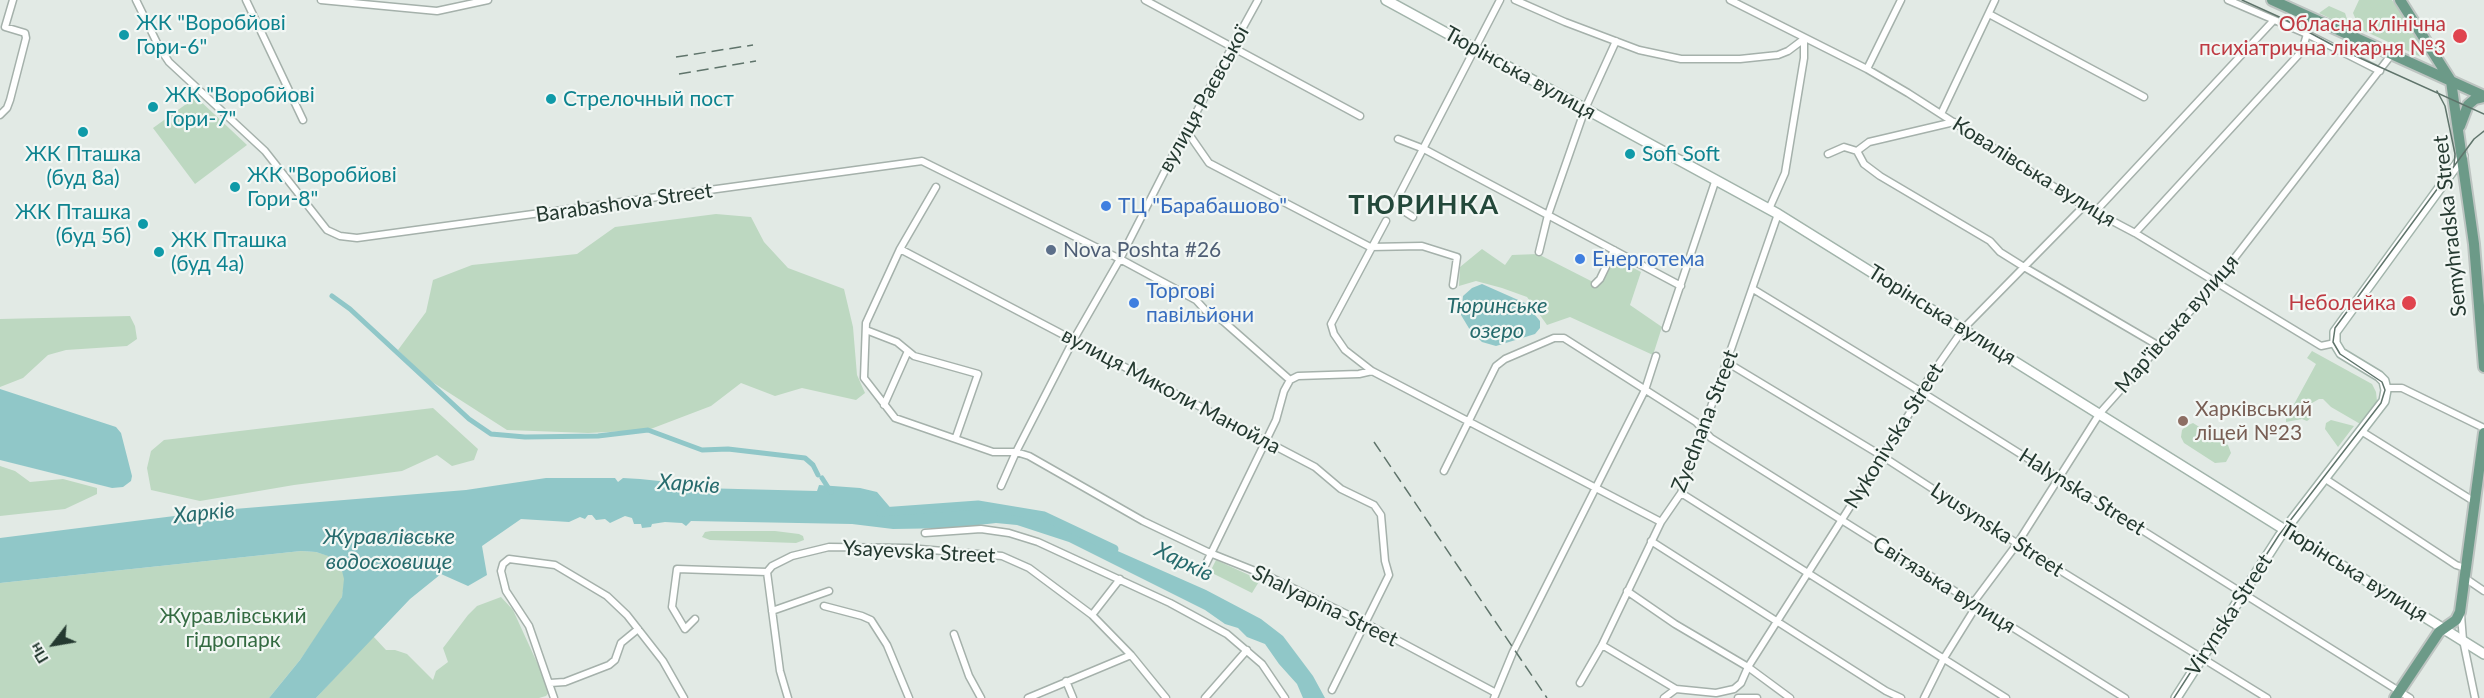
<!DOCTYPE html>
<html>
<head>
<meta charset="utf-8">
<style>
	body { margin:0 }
	#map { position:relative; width:2484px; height:698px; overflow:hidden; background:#e2eae5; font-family:Lato,sans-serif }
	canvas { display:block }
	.north { position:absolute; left:24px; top:614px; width:60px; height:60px; -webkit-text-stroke:4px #f2f7f4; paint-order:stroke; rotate:239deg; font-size:16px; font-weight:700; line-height:24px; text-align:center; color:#243930 }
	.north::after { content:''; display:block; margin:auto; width:21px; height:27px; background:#243930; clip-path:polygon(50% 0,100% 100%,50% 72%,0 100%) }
</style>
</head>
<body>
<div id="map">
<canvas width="2484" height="698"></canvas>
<div class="north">Пн</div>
</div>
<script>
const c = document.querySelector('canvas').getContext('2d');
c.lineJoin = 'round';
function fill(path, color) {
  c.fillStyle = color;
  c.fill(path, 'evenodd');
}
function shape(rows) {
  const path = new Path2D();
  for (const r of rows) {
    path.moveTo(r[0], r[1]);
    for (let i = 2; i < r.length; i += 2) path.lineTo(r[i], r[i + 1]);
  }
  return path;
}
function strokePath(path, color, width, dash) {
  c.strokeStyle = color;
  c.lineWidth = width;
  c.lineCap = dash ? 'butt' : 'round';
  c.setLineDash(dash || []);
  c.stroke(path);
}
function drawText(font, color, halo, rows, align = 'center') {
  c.font = font + ' Lato,sans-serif';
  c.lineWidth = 4.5;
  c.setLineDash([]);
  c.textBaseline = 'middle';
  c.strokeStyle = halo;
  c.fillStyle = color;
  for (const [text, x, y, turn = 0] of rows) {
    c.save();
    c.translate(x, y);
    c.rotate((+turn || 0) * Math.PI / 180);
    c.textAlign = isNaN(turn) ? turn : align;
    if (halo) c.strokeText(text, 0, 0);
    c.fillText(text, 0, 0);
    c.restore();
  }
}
fill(shape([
	[2359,0,2392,0,2421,42,2426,55,2421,57,2360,29,2353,13],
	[2329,6,2345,13,2350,28,2319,13],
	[196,97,247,145,195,184,153,128],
	[716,214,751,217,764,242,788,268,844,289,853,327,857,375,865,393,856,400,802,388,775,396,741,383,711,406,648,430,588,433,507,430,426,378,398,350,426,312,433,280,472,265,577,254,615,227],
	[1482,249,1505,265,1512,255,1538,254,1595,283,1611,256,1641,272,1630,305,1662,327,1653,355,1570,317,1547,325,1527,297,1502,288,1476,281,1459,286,1460,267],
	[130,316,135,326,137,339,127,346,66,350,48,355,23,378,0,387,0,319],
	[2312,351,2372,384,2376,392,2377,401,2362,425,2331,407,2323,399,2319,399,2312,403,2307,411,2311,418,2307,421,2302,419,2286,422,2286,419,2316,364,2307,358],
	[433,408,478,449,474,460,452,466,437,455,402,471,294,485,200,501,151,490,147,468,151,451,164,440],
	[2331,420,2354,426,2338,447,2325,429,2326,423],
	[2193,423,2228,445,2231,453,2226,462,2215,463,2184,443,2181,437,2182,430,2186,426],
	[0,466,15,471,30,482,63,479,97,488,97,494,65,509,0,516],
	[711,531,775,531,799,534,803,536,804,540,796,543,710,540,702,537,705,532],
	[301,551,316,552,329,556,336,562,341,567,345,579,342,597,338,606,300,660,269,698,0,698,0,583],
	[1216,560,1260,580,1252,593,1210,572],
	[501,597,513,610,550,691,546,696,539,698,316,698,373,636,386,650,395,650,407,654,433,680,436,671,448,662,443,648,468,615,477,606]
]), '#bdd8c1');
fill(shape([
	[1482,284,1525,303,1540,321,1540,328,1535,334,1496,346,1482,342,1470,330,1461,315,1463,296,1472,288],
	[0,389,116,427,121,433,132,476,131,481,123,487,112,488,0,460],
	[546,478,615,478,618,482,623,478,640,479,688,484,688,490,698,491,699,488,817,491,819,485,860,488,877,492,894,512,904,514,939,507,992,508,1036,515,1206,590,1261,619,1283,636,1313,676,1325,698,1303,698,1297,684,1279,664,1265,644,1247,637,1238,628,1225,624,1205,610,1069,542,1017,525,996,523,953,528,893,529,852,524,691,521,686,526,682,523,665,522,652,524,651,527,642,528,641,524,634,524,632,518,625,516,610,523,605,519,596,520,592,515,588,515,585,519,580,517,569,522,521,519,482,546,487,575,468,586,441,574,410,599,316,698,269,698,300,660,342,597,344,579,341,567,328,556,316,552,301,551,0,583,0,538,222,510,466,490]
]), '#90c7c8');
strokePath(shape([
	[332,296,350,309,469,419,491,434,525,437,598,436,648,430,702,450,728,449,805,458,813,465,818,475],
	[822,478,831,492]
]), '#90c7c8', 5);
strokePath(shape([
	[881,512,978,505,1044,516,1114,549]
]), '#90c7c8', 9);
const minor = shape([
	[136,0,159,47,169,62,265,151,327,230,340,236,357,238,922,161,1120,259,1196,300,1206,311,1223,321,1290,380],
	[246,0,303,120],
	[321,0,437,11,488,0],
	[1145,0,1360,116],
	[1515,0,1565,22,1639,50,1681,59,1740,59,1778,55,1788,51,1804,39],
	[1730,0,1867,69,1908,93,2084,206,2135,233,2321,346,2335,343],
	[2228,0,2307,34,2380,71],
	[1989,14,2144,97],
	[1867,69,1901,0],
	[1941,114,1995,0],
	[0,115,7,108,10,100,26,38,25,33,5,27,13,0],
	[1186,130,1209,163,1370,247,1422,246,1457,257,1453,285],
	[1398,139,1424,149,1681,286],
	[1857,151,1864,164,1880,176,1990,241,2000,252,2024,267,2159,346],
	[1828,154,1844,147,1857,151,1869,142,1954,122],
	[936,187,900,249,866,323,864,378,895,418,993,452,1016,452,1029,456,1143,521,1210,553,1270,577,1365,623,1496,693],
	[1769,209,1785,173,1804,58,1804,39],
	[2095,212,2273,21],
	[1413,217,1402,210,1396,201,1500,0],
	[1386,221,1331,324,1334,334,1345,350,1372,371,1661,522],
	[2135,233,2302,51,2307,34],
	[900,249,1315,467,1341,489,1374,505,1381,515,1385,561,1389,575,1332,690],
	[1539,252,1548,215,1585,109,1616,41],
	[1595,284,1600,279,1614,250],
	[1753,289,1920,391,2410,698],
	[1666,328,1716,179],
	[866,330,897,342,914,356,978,374,956,437],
	[1728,363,1882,456,2035,555,2267,698],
	[2386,388,2402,388,2484,428],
	[884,405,908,351],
	[2361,431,2475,502],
	[1444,471,1496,366,1505,359,1554,338,1564,338,1696,422,1711,438,2125,698],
	[2324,478,2456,565,2465,568],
	[1001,486,1016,452,1074,339,1120,259,1175,151,1258,0],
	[1681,493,2006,698],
	[925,533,981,529,1009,533,1038,542,1170,603,1227,634,1262,664,1285,698],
	[1651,541,1886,691,1901,698],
	[767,572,772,566,792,556,829,547,908,548,1002,556,1029,568,1092,615,1131,655,1166,698],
	[767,572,780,671,788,698],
	[1202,572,1276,420,1284,391,1290,380,1298,376,1359,374,1372,371],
	[2465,578,2484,591],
	[1627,591,1675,624,1748,667,1790,698],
	[1973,603,2017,544,2100,413,2216,282,2392,54],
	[824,606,862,616,871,620,887,645,909,698],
	[772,611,829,591],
	[1092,615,1120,579],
	[2461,615,2463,640,2475,698],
	[695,619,685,629,672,607,677,569,767,572],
	[954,634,969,676,981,698],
	[1602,645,1676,689,1716,693,1734,689,1741,683,1748,667,1918,400,1920,391,1964,328,2084,206],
	[1066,681,1073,698],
	[550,683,565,682,609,665,615,660,621,643,638,629],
	[1580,683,1602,645,1661,522,1681,493,1778,214],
	[554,698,529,626,506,591,501,571,503,564,509,559,555,565,607,596,627,615,663,661,684,698],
	[1028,698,1131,655],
	[1205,698,1247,650],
	[1494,698,1513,652,1645,390,1656,356],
	[1664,698,1676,689],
	[1738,698,1757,698],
	[1924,698,1944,658,1977,605]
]);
const secondary = shape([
	[1386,0,1778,214,2484,654],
	[2176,698,2280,536,2384,401,2386,390,2384,381,2379,376,2341,353,2335,343,2335,332,2463,156]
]);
const primary = shape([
	[2272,0,2484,96],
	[2400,0,2451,81,2474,244,2484,367],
	[2460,126,2468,105,2475,99,2484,97],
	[2395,698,2439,632,2456,620,2460,612,2484,433]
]);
strokePath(minor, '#a5b1ab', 9);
strokePath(secondary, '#a2b4ab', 12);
strokePath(primary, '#bdc4c1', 14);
strokePath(minor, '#fff', 6);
strokePath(secondary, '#fff', 9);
strokePath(primary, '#6c9a88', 10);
strokePath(shape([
	[2242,0,2286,20,2340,49,2484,114],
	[2437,91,2445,106,2455,154,2454,166],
	[2174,698,2279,535,2381,403,2385,390,2382,382,2340,354,2333,342,2335,328,2474,139,2484,131]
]), '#5f746b', 1.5);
strokePath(shape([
	[676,57,753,45],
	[679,74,756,61],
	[1374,442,1547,698]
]), '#5f746b', 1.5, [12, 6]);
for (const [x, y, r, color] of [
	[124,35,6,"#0f9aa8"],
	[2460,36,8,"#e0444e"],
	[551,99,6,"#0f9aa8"],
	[153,107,6,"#0f9aa8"],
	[83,132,6,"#0f9aa8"],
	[1630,154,6,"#0f9aa8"],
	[235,187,6,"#0f9aa8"],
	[1106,206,6,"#3f7fe0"],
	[143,224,6,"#0f9aa8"],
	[1051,250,6,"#5c6f8a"],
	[159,252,6,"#0f9aa8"],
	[1580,259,6,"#3f7fe0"],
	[1134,303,6,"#3f7fe0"],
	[2409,303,8,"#e0444e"],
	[2183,421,6,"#8d6e63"]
]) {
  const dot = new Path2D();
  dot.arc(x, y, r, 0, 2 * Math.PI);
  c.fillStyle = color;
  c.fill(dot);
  strokePath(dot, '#f2f7f4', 2);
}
drawText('21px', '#0d838f', '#f2f7f4', [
	["ЖК \"Воробйові",136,23],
	["Гори-6\"",136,47],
	["ЖК \"Воробйові",165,95],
	["Гори-7\"",165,119],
	["Стрелочный пост",563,99],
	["ЖК Пташка",83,154,"center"],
	["(буд 8а)",83,178,"center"],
	["Sofi Soft",1642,154],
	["ЖК \"Воробйові",247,175],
	["Гори-8\"",247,199],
	["ЖК Пташка",131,212,"right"],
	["(буд 5б)",131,236,"right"],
	["ЖК Пташка",171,240],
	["(буд 4а)",171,264]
], 'left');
drawText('21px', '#be3a42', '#f2f7f4', [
	["Обласна клінічна",2446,24],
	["психіатрична лікарня №3",2446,48],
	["Неболейка",2396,303]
], 'right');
drawText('21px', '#243930', '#f2f7f4', [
	["Тюрінська вулиця",1520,73,29],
	["вулиця Раєвської",1204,99,-61],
	["Ковалівська вулиця",2034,172,32],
	["Barabashova Street",624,203,-8],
	["Semyhradska Street",2450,226,-96],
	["Тюрінська вулиця",1942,315,32],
	["Мар'ївська вулиця",2177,324,-49],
	["вулиця Миколи Манойла",1171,391,28],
	["Zyednana Street",1705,421,-69],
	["Nykonivska Street",1894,436,-58],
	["Halynska Street",2082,492,32],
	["Lyusynska Street",1997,530,33],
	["Ysayevska Street",919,552,3],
	["Тюрінська вулиця",2354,572,32],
	["Світязька вулиця",1944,585,32],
	["Shalyapina Street",1325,606,26],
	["Virynska Street",2229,615,-57]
]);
drawText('21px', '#366cbe', '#f2f7f4', [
	["ТЦ \"Барабашово\"",1118,206],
	["Енерготема",1592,259],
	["Торгові",1146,291],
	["павільйони",1146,315]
], 'left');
drawText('21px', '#4e5e75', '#f2f7f4', [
	["Nova Poshta #26",1063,250]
], 'left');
drawText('21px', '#785e54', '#f2f7f4', [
	["Харківський",2195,409],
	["ліцей №23",2195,433]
], 'left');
drawText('21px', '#336a41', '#f2f7f4', [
	["Журавлівський",233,616],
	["гідропарк",233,640]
]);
drawText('italic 22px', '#266b6d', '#f2f7f4', [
	["Тюринське",1497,306],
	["озеро",1497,331],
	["Харків",689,484,4],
	["Харків",204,513,-6],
	["Журавлівське",389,537],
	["водосховище",389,562],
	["Харків",1184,562,26]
]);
c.letterSpacing = '1.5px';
drawText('bold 27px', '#23483a', '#f2f7f4', [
	["ТЮРИНКА",1424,205]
]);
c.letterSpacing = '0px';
</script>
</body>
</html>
